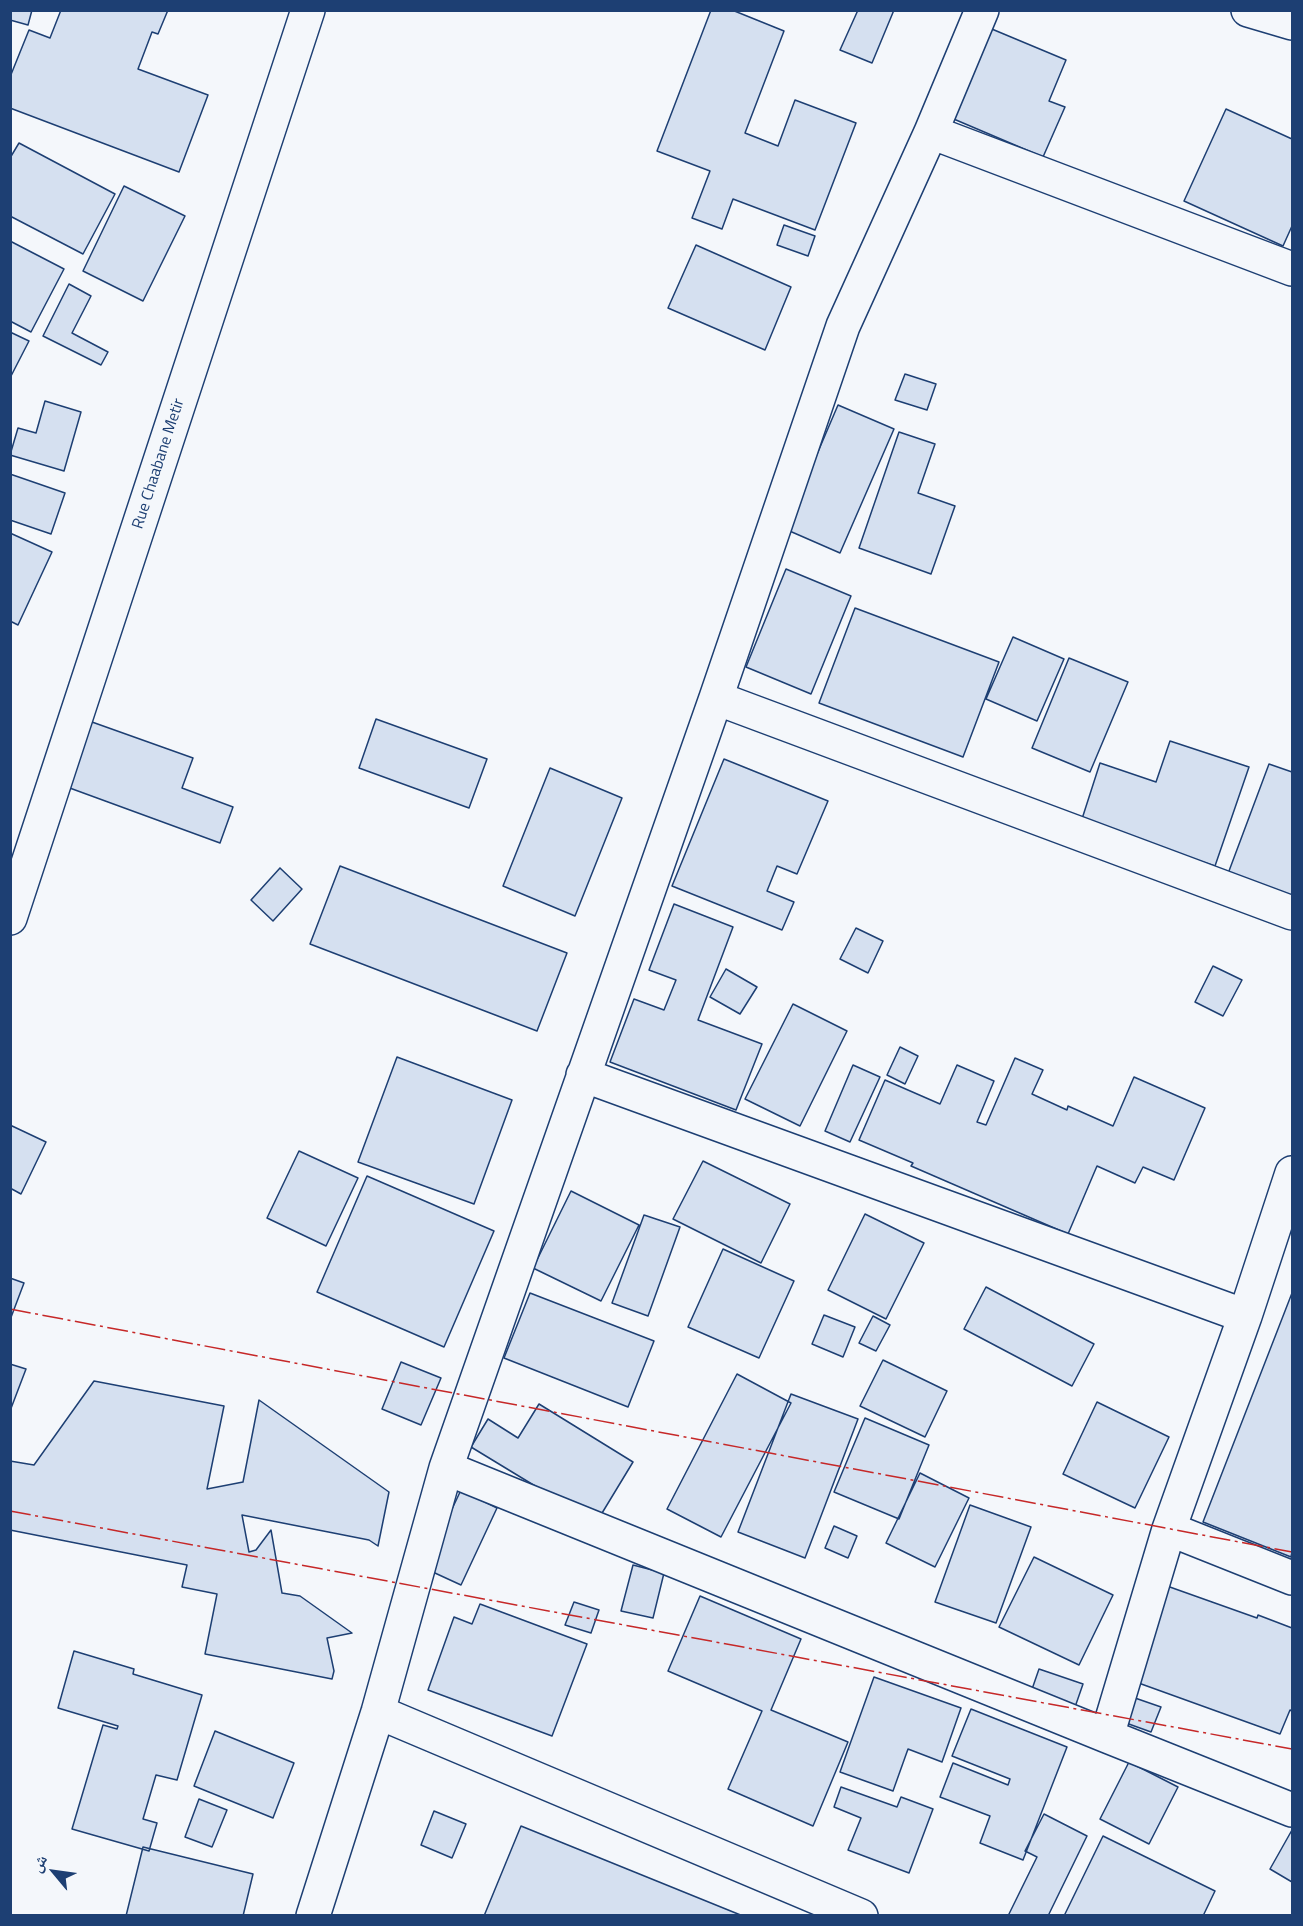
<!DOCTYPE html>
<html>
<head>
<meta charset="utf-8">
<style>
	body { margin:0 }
	#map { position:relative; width:1303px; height:1926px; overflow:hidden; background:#f4f7fb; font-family:"Titillium Web","Noto Naskh Arabic",sans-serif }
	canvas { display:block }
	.frame { position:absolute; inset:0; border:12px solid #1d3f73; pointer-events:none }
	.north { position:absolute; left:24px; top:1842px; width:60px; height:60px; -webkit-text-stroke:4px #f4f7fb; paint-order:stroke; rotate:299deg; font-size:16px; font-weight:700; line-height:24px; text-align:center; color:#1d3f73 }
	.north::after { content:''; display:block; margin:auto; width:21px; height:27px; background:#1d3f73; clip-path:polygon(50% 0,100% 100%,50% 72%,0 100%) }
</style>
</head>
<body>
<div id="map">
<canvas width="1303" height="1926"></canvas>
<div class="frame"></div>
<div class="north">ش</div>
</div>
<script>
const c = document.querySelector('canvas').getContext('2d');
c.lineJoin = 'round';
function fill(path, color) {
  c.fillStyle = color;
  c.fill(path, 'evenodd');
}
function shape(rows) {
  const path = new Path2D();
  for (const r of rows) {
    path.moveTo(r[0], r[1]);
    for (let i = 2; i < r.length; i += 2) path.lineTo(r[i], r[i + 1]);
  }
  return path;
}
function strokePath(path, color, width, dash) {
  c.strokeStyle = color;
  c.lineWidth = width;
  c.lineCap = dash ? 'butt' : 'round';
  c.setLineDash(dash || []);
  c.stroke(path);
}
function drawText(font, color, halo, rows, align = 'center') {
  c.font = font + ' "Titillium Web",sans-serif';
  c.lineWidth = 4.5;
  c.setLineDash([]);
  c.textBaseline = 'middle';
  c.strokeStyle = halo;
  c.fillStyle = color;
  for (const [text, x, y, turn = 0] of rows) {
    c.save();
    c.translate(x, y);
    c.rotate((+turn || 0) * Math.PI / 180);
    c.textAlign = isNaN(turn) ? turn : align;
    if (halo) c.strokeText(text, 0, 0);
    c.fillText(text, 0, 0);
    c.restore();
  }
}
const building = shape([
	[10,10,32,10,28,25,10,20,10,10],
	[61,10,168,10,158,34,152,32,138,69,208,95,179,172,10,108,10,77,29,30,50,38,61,10],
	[711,10,732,10,784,31,745,133,778,146,795,100,856,123,815,230,733,199,722,229,692,218,710,171,657,151,711,10],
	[858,10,894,10,872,63,840,50,858,10],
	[987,27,1066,60,1049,101,1065,107,1043,157,949,117,987,27],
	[1226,109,1292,139,1292,226,1283,246,1184,201,1226,109],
	[19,143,115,194,83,254,10,216,10,158,19,143],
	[124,186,185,216,143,301,83,271,124,186],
	[784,225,815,236,808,256,777,245,784,225],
	[10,241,64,269,31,332,10,321,10,241],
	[696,245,791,287,765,350,668,308,696,245],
	[69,284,91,296,72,333,108,352,101,365,43,336,69,284],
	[10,332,29,341,10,378,10,332],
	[905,374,936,384,927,410,895,400,905,374],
	[45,401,81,412,64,471,10,455,18,428,36,433,45,401],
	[838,405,894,429,840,553,785,529,838,405],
	[899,432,935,444,918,493,955,506,931,574,859,548,899,432],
	[10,474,65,493,51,534,10,520,10,474],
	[10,533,52,552,18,625,10,621,10,533],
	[786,569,851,596,811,694,746,667,786,569],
	[855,608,999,662,963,757,819,703,855,608],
	[1013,637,1064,659,1037,721,986,699,1013,637],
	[1069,658,1128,682,1090,772,1032,748,1069,658],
	[376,719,487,759,469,808,359,768,376,719],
	[92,722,193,758,182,788,233,807,220,843,67,787,92,722],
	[1170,741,1249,767,1215,866,1081,822,1100,763,1156,782,1170,741],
	[724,759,828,801,797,874,777,866,767,891,794,902,782,930,672,886,724,759],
	[1269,764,1292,772,1292,904,1226,879,1269,764],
	[550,768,622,798,575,916,503,886,550,768],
	[340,866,567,953,537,1031,310,944,340,866],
	[280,868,302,889,273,921,251,900,280,868],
	[674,904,733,927,698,1020,762,1044,736,1110,610,1062,634,999,664,1010,676,980,649,970,674,904],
	[856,928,883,941,868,973,840,959,856,928],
	[1213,966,1242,980,1223,1016,1195,1002,1213,966],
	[726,969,757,987,740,1014,710,997,726,969],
	[793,1004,847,1031,800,1126,745,1099,793,1004],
	[900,1047,918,1056,905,1084,887,1075,900,1047],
	[397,1057,512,1100,474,1204,358,1162,397,1057],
	[1015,1058,1043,1070,1032,1094,1067,1110,1068,1106,1113,1126,1134,1077,1205,1108,1174,1180,1143,1167,1135,1183,1097,1166,1068,1234,911,1166,913,1163,859,1140,885,1080,940,1104,957,1065,994,1081,977,1122,986,1125,1015,1058],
	[853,1065,880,1077,850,1142,825,1131,853,1065],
	[10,1125,46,1142,21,1194,10,1188,10,1125],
	[299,1151,358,1178,326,1246,267,1218,299,1151],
	[703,1161,790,1204,761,1263,673,1219,703,1161],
	[367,1176,494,1231,444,1347,317,1292,367,1176],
	[571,1191,639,1225,601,1301,533,1268,571,1191],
	[865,1214,924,1243,886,1319,828,1290,865,1214],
	[644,1215,680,1227,648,1316,612,1303,644,1215],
	[723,1249,794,1281,759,1358,688,1327,723,1249],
	[10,1278,24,1283,10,1320,10,1278],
	[986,1287,1094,1344,1072,1386,964,1329,986,1287],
	[530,1293,654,1341,628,1407,504,1358,530,1293],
	[1292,1293,1292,1552,1291,1557,1203,1522,1292,1293],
	[824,1315,855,1327,843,1357,812,1344,824,1315],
	[873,1316,890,1325,876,1351,859,1343,873,1316],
	[883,1360,947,1391,925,1437,860,1406,883,1360],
	[401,1362,441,1378,421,1425,382,1409,401,1362],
	[10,1364,26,1369,10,1411,10,1364],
	[737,1374,791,1403,721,1537,667,1509,737,1374],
	[94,1381,224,1406,207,1489,243,1482,259,1400,389,1492,378,1546,369,1540,242,1515,249,1552,256,1550,271,1530,282,1593,300,1596,352,1633,327,1638,334,1671,332,1679,205,1654,217,1594,182,1587,187,1565,10,1530,10,1461,34,1465,94,1381],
	[791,1394,858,1419,805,1558,738,1532,791,1394],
	[1097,1402,1169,1437,1135,1508,1063,1474,1097,1402],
	[539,1404,633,1462,596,1523,471,1447,488,1419,518,1438,539,1404],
	[865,1418,929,1445,899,1519,834,1492,865,1418],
	[920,1473,969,1498,935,1567,886,1543,920,1473],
	[461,1490,497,1508,461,1585,424,1568,461,1490],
	[970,1505,1031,1527,996,1623,935,1602,970,1505],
	[834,1526,857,1536,848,1558,825,1548,834,1526],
	[1034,1557,1113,1595,1079,1665,999,1627,1034,1557],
	[633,1565,664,1573,653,1618,621,1611,633,1565],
	[1167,1586,1257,1618,1258,1615,1292,1628,1292,1711,1290,1710,1280,1734,1133,1681,1167,1586],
	[700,1596,801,1639,771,1710,848,1742,813,1826,728,1789,762,1711,668,1671,700,1596],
	[574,1602,599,1610,591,1633,565,1625,574,1602],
	[480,1604,587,1644,552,1736,428,1690,454,1617,472,1624,480,1604],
	[74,1651,134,1669,133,1674,202,1695,177,1780,156,1775,143,1819,157,1823,149,1851,72,1829,103,1725,117,1729,118,1726,58,1708,74,1651],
	[1039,1669,1083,1684,1074,1710,1030,1695,1039,1669],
	[874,1677,961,1708,942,1762,908,1749,893,1791,840,1772,874,1677],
	[1135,1698,1161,1707,1151,1732,1126,1723,1135,1698],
	[971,1709,1067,1747,1023,1860,980,1843,990,1816,940,1797,953,1763,1008,1785,1010,1779,952,1756,971,1709],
	[215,1731,294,1763,273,1818,194,1786,215,1731],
	[1129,1762,1178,1787,1149,1844,1100,1819,1129,1762],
	[841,1787,897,1807,901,1797,933,1809,909,1873,848,1850,861,1818,834,1807,841,1787],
	[199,1799,227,1810,212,1847,185,1837,199,1799],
	[434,1811,466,1824,452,1858,421,1845,434,1811],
	[1044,1814,1087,1836,1048,1916,1008,1916,1037,1857,1025,1851,1044,1814],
	[521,1826,743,1916,484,1916,521,1826],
	[1292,1830,1292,1882,1270,1869,1292,1830],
	[1103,1836,1215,1891,1203,1916,1064,1916,1103,1836],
	[143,1847,253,1874,243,1916,126,1916,143,1847]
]);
fill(building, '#d5e0f0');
strokePath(building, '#1d3f73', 1.5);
const street = shape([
	[1248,10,1292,23],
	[931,132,1292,269],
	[716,698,1292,913],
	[10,918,308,10],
	[583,1075,1245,1316],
	[446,1468,1107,1736,1292,1810],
	[1169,1529,1292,1578],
	[378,1712,861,1916],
	[1107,1736,1169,1529,1245,1316,1292,1173],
	[313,1916,378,1712,446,1468,716,698,843,326,931,132,982,10]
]);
strokePath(street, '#1d3f73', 36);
strokePath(street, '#f4f7fb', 33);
strokePath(shape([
	[10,1309,1292,1552],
	[10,1511,1292,1749]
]), '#c62828', 1.5, [21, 4.5, 3, 4.5]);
drawText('16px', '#1d3f73', '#f4f7fb', [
	["Rue Chaabane Metir",159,464,-72]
]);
</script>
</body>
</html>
